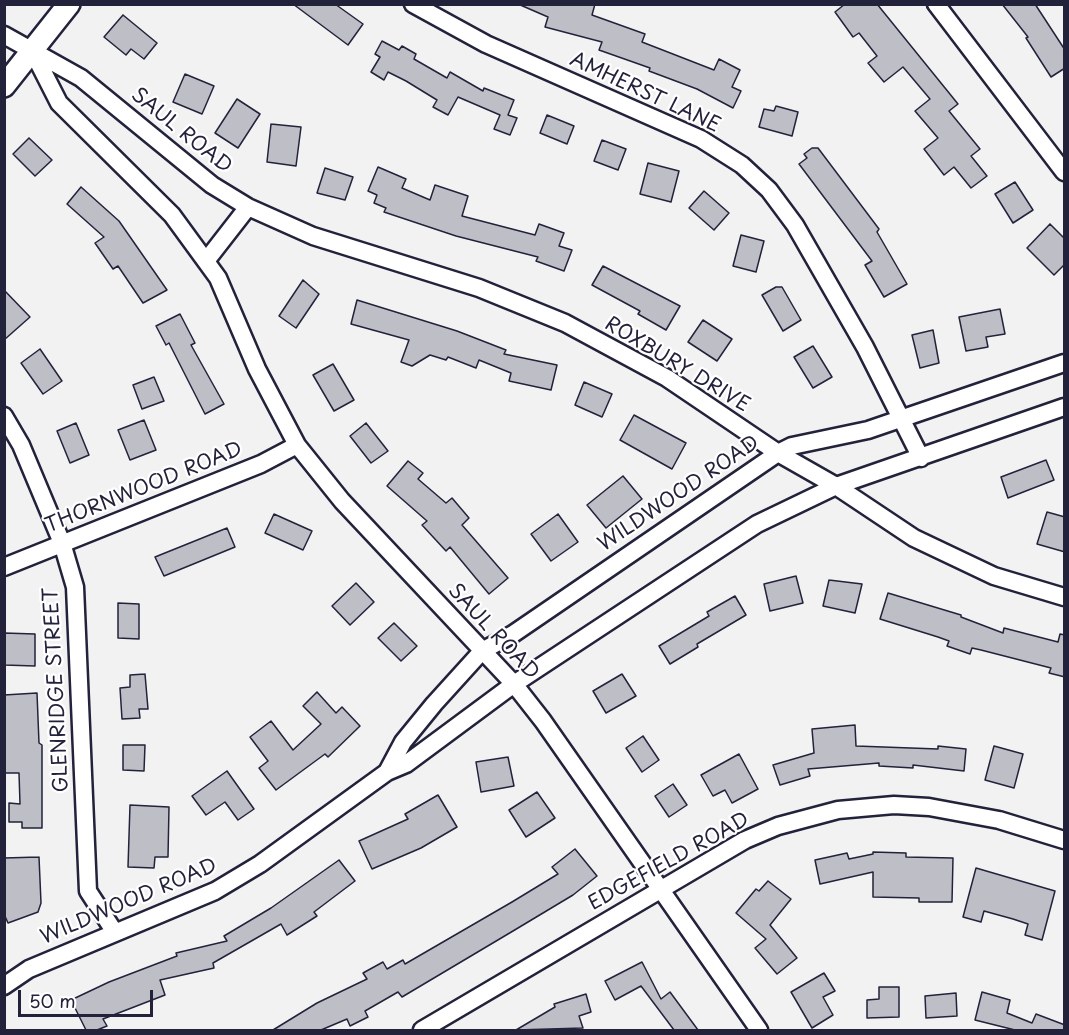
<!DOCTYPE html>
<html>
<head>
<meta charset="utf-8">
<style>
	body { margin:0 }
	#map { position:relative; width:1069px; height:1035px; overflow:hidden; background:#f2f2f3; font-family:"Playpen Sans",sans-serif }
	canvas { display:block }
	.frame { position:absolute; inset:0; border:6px solid #22223b; pointer-events:none }
	.scale { position:absolute; left:18px; top:990px; width:135px; height:27px; box-sizing:border-box; border:3px solid #22223b; border-top:0; padding-left:8px; font-size:18px; line-height:21px; white-space:nowrap; color:#22223b; -webkit-text-stroke:4px #fff; paint-order:stroke }
</style>
</head>
<body>
<div id="map">
<canvas width="1069" height="1035"></canvas>
<div class="frame"></div>
<div class="scale">50 m</div>
</div>
<script>
const c = document.querySelector('canvas').getContext('2d');
c.lineJoin = 'round';
function fill(path, color) {
  c.fillStyle = color;
  c.fill(path, 'evenodd');
}
function shape(rows) {
  const path = new Path2D();
  for (const r of rows) {
    path.moveTo(r[0], r[1]);
    for (let i = 2; i < r.length; i += 2) path.lineTo(r[i], r[i + 1]);
  }
  return path;
}
function strokePath(path, color, width, dash) {
  c.strokeStyle = color;
  c.lineWidth = width;
  c.lineCap = dash ? 'butt' : 'round';
  c.setLineDash(dash || []);
  c.stroke(path);
}
function drawText(font, color, halo, rows, align = 'center') {
  c.font = font + ' "Playpen Sans",sans-serif';
  c.lineWidth = 4.5;
  c.setLineDash([]);
  c.textBaseline = 'middle';
  c.strokeStyle = halo;
  c.fillStyle = color;
  for (const [text, x, y, turn = 0] of rows) {
    c.save();
    c.translate(x, y);
    c.rotate((+turn || 0) * Math.PI / 180);
    c.textAlign = isNaN(turn) ? turn : align;
    if (halo) c.strokeText(text, 0, 0);
    c.fillText(text, 0, 0);
    c.restore();
  }
}
const building = shape([
	[293,4,335,4,363,24,348,45,293,4],
	[518,4,595,4,592,15,645,34,642,42,714,70,719,59,740,70,732,87,741,91,733,108,697,89,649,71,650,68,599,50,602,42,545,27,548,17,518,4],
	[845,4,877,4,958,104,949,111,980,149,971,156,987,176,971,188,954,167,944,175,924,149,938,138,915,111,930,99,903,67,884,82,868,63,877,56,859,33,853,37,835,12,845,4],
	[1002,4,1035,4,1065,50,1065,68,1051,77,1026,38,1028,37,1002,4],
	[123,15,157,43,144,59,131,49,126,55,104,37,123,15],
	[382,41,399,50,402,46,416,54,414,59,447,78,450,72,483,91,484,88,514,100,508,115,517,118,510,135,494,129,500,115,458,97,448,115,433,107,437,100,406,81,388,72,384,80,371,72,380,57,375,54,382,41],
	[185,74,214,86,202,114,173,102,185,74],
	[237,99,260,114,238,148,215,133,237,99],
	[776,106,798,112,792,136,759,127,764,109,774,111,776,106],
	[547,115,574,126,567,144,540,133,547,115],
	[271,124,301,127,296,166,267,162,271,124],
	[29,138,52,160,35,176,13,154,29,138],
	[602,140,626,149,618,170,594,161,602,140],
	[812,148,818,148,879,229,877,232,907,284,884,297,865,265,872,261,799,164,807,158,804,154,812,148],
	[648,163,679,171,671,202,640,194,648,163],
	[378,167,406,179,402,188,430,200,435,185,468,196,462,216,535,235,539,224,564,233,559,246,572,250,564,271,536,261,538,257,456,236,384,212,386,208,374,203,377,195,368,191,378,167],
	[325,168,353,177,345,200,317,193,325,168],
	[1015,182,1033,210,1013,223,995,194,1015,182],
	[81,187,119,221,167,290,143,303,118,266,113,269,95,243,104,237,67,204,81,187],
	[704,191,729,213,714,230,689,208,704,191],
	[1050,224,1065,239,1065,264,1054,275,1027,248,1050,224],
	[741,235,764,241,756,272,733,266,741,235],
	[603,266,680,306,666,330,638,314,640,311,592,285,603,266],
	[303,280,319,294,296,328,279,316,303,280],
	[776,287,782,287,801,320,783,331,762,295,776,287],
	[4,290,30,317,4,340,4,290],
	[357,300,457,331,506,350,504,354,557,365,551,390,509,381,511,373,479,360,476,368,448,357,446,360,430,355,412,366,401,362,409,340,351,324,357,300],
	[1000,309,1005,334,986,337,988,347,966,351,959,317,1000,309],
	[180,314,195,343,191,345,224,404,205,414,169,343,166,345,156,326,180,314],
	[703,320,732,339,717,361,688,342,703,320],
	[933,330,939,363,920,368,912,335,933,330],
	[813,346,832,377,813,388,794,357,813,346],
	[40,349,62,381,43,394,21,363,40,349],
	[333,364,354,400,334,411,313,375,333,364],
	[154,377,164,401,142,409,133,385,154,377],
	[584,382,612,394,602,417,575,405,584,382],
	[634,415,686,443,672,469,620,440,634,415],
	[144,420,156,450,130,460,118,430,144,420],
	[76,423,89,455,70,463,57,431,76,423],
	[366,423,388,451,371,463,350,436,366,423],
	[1046,460,1054,480,1008,498,1001,477,1046,460],
	[408,461,423,473,418,479,446,503,452,498,469,518,462,525,508,578,489,594,450,547,446,551,422,525,427,521,387,486,408,461],
	[623,476,642,499,606,528,587,505,623,476],
	[1047,512,1065,517,1065,552,1037,544,1047,512],
	[274,514,312,531,303,550,265,533,274,514],
	[558,514,578,542,551,561,531,534,558,514],
	[227,528,235,547,164,576,155,557,227,528],
	[796,576,803,603,770,611,764,584,796,576],
	[829,580,862,584,855,613,823,606,829,580],
	[356,583,374,602,350,625,332,606,356,583],
	[888,593,961,615,961,617,1003,633,1004,628,1058,642,1060,634,1065,635,1065,677,1049,673,1051,668,981,650,972,648,970,654,947,646,949,641,938,637,880,619,888,593],
	[735,596,746,615,697,644,698,647,670,664,659,646,709,616,707,612,735,596],
	[118,603,139,604,139,639,118,638,118,603],
	[394,623,417,646,401,661,378,638,394,623],
	[4,633,35,634,35,666,4,665,4,633],
	[145,674,148,709,139,709,140,718,122,719,120,688,130,687,130,675,145,674],
	[622,674,636,696,606,713,593,691,622,674],
	[317,692,336,713,342,707,360,726,328,757,325,754,276,790,259,768,268,761,250,737,271,721,293,750,321,724,303,706,317,692],
	[37,693,39,743,42,745,42,828,22,828,22,822,9,822,9,803,20,804,19,773,4,773,4,695,37,693],
	[855,725,856,746,938,749,938,746,966,749,964,771,913,765,913,768,879,766,879,763,808,769,810,776,780,785,773,765,814,753,812,729,855,725],
	[643,736,659,760,642,772,626,748,643,736],
	[123,745,145,745,144,771,123,770,123,745],
	[994,746,1023,754,1014,788,985,780,994,746],
	[739,754,758,789,732,803,725,790,713,796,701,775,739,754],
	[508,757,514,786,481,792,476,762,508,757],
	[227,771,254,809,238,820,225,802,206,815,192,796,227,771],
	[673,784,687,805,669,817,655,796,673,784],
	[537,792,555,818,526,837,509,810,537,792],
	[438,795,457,827,421,848,372,869,359,841,408,819,405,814,438,795],
	[130,805,169,807,168,857,155,857,154,868,128,867,130,805],
	[575,849,597,876,573,895,513,931,402,997,398,992,365,1011,368,1017,350,1026,347,1019,321,1030,273,1030,317,1003,367,979,363,973,383,962,387,969,403,960,405,964,512,902,558,874,552,867,575,849],
	[873,852,906,853,906,857,953,858,952,902,919,902,919,898,873,897,873,872,820,884,815,860,847,853,849,859,873,854,873,852],
	[39,857,41,903,38,912,8,923,4,914,4,858,39,857],
	[339,860,355,881,314,912,317,916,287,935,281,924,213,963,214,968,160,980,165,995,103,1019,107,1026,97,1030,86,1030,71,1000,109,982,177,956,176,953,227,941,224,936,271,908,339,860],
	[976,868,1055,891,1042,940,1025,935,1028,924,1013,919,984,911,981,922,963,917,976,868],
	[768,881,791,899,770,925,797,958,777,974,755,948,766,939,736,913,756,889,759,891,768,881],
	[642,962,661,999,670,992,698,1030,674,1030,641,986,615,1000,605,981,642,962],
	[824,973,835,991,823,997,833,1015,812,1028,791,992,824,973],
	[879,987,899,987,899,1017,867,1018,867,1000,879,999,879,987],
	[982,992,1010,1000,1007,1013,1032,1023,1036,1014,1065,1025,1065,1030,1015,1030,975,1020,982,992],
	[956,993,957,1016,926,1018,925,996,956,993],
	[586,994,591,1012,579,1016,583,1028,516,1030,555,1007,554,1004,586,994]
]);
fill(building, '#bebec6');
strokePath(building, '#22223b', 1.5);
const minor = shape([
	[413,4,486,44,701,139,742,165,769,190,795,225,865,347,921,458],
	[936,4,1064,172],
	[4,35,81,78,212,185,248,207,313,236,479,288,565,323,667,378,778,453,836,486,914,538,994,576,1064,597],
	[32,50,59,103,172,215,218,278,257,369,297,445,342,501,514,684,543,721,759,1030],
	[206,261,248,207],
	[4,416,21,445,62,543,75,587,88,891,114,931],
	[4,567,261,464,297,445],
	[387,772,403,742,434,704,482,651,513,634,778,453,792,446,868,430,1064,363],
	[4,986,29,969,215,891,260,864,387,772,406,764,514,684,757,524,836,486,1064,407],
	[422,1030,745,840,778,826,838,810,894,805,929,807,999,820,1064,840]
]);
const tertiary = shape([
	[4,86,69,4]
]);
strokePath(minor, '#22223b', 21);
strokePath(tertiary, '#22223b', 26);
strokePath(minor, '#fff', 16);
strokePath(tertiary, '#fff', 21);
drawText('20px', '#22223b', '#fff', [
	["AMHERST LANE",645,93,25],
	["SAUL ROAD",181,131,39],
	["ROXBURY DRIVE",677,365,31],
	["THORNWOOD ROAD",144,488,-22],
	["WILDWOOD ROAD",679,494,-34],
	["SAUL ROAD",493,632,47],
	["GLENRIDGE STREET",57,690,-93],
	["EDGEFIELD ROAD",669,862,-29],
	["WILDWOOD ROAD",129,902,-23]
]);
</script>
</body>
</html>
